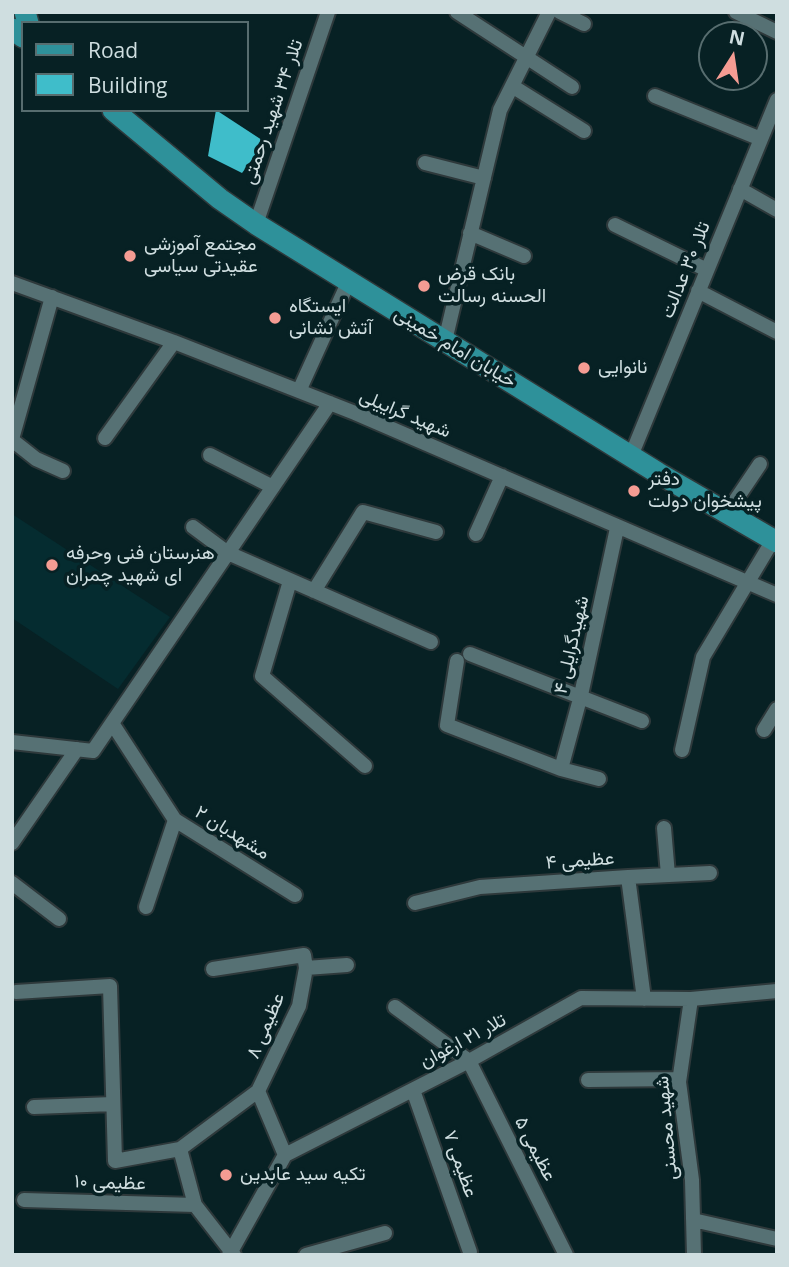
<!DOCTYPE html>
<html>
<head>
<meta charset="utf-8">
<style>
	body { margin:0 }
	#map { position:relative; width:789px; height:1267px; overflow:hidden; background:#072124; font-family:"Open Sans",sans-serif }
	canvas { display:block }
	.frame { position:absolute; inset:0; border:14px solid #cfdee0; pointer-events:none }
	.legend { position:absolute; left:21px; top:21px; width:228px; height:91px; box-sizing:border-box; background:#072124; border:2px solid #576d6f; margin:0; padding:9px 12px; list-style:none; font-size:21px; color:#cfdee0 }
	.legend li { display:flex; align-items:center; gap:14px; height:35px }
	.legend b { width:35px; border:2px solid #576d6f }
	.north { position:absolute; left:698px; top:21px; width:70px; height:70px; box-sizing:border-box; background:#072124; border:2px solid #576d6f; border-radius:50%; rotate:12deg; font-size:19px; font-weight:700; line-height:28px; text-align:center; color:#cfdee0 }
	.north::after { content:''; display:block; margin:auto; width:24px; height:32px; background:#f59c93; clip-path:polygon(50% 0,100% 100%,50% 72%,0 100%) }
</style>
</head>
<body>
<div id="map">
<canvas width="789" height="1267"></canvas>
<div class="frame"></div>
<ul class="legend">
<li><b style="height:9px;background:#2e919a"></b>Road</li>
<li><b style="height:19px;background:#3fbdca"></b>Building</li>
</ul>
<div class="north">N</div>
</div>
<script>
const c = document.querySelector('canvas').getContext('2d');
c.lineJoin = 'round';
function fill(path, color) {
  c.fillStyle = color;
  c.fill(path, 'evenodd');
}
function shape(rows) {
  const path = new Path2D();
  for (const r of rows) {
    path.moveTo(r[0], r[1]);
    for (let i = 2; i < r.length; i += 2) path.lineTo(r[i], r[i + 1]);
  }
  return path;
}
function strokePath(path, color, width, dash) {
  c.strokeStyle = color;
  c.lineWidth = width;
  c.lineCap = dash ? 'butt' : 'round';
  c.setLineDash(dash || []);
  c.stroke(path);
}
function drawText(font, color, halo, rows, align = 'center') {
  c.font = font + ' "Open Sans",Vazirmatn,sans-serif';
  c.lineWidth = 7;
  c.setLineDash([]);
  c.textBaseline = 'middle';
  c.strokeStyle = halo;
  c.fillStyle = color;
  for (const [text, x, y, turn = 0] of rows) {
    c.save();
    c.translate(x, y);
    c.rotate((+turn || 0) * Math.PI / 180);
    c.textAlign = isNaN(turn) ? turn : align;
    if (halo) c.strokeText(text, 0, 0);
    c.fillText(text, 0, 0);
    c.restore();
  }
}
fill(shape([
	[12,514,170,617,118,689,12,618]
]), '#052c30');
fill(shape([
	[216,110,265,142,242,173,208,156]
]), '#3fbdca');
const street = shape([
	[457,12,572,87],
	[560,12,584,24],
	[736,12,777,32],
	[512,86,584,131],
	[655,96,761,139],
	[425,163,484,178],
	[740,189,777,210],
	[256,224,328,12],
	[615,225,707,270],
	[470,233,524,256],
	[12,283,174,342,355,413,777,595],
	[698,291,777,332],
	[445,341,500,110,549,12],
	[299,391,348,283],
	[105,438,174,342],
	[12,439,52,297],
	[12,440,36,459,63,471],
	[210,455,273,487],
	[631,456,777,100],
	[727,513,760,464],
	[193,527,228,553,431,642],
	[476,534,502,476],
	[290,581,262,676,365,766],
	[314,591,363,512,436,532],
	[470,654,642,721],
	[457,661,447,725,561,769,599,779],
	[112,723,175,820,295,895],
	[764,730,777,709],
	[12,742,93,751,330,403],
	[682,750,703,657,773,540],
	[561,769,581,695,617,528],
	[664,828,668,875],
	[12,843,77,749],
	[628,877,710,873],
	[12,883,59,919],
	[415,903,480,887,628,877,644,999],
	[146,907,175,820],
	[306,968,347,965],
	[213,969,304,955,306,968,299,1006,258,1091,285,1155],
	[16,992,110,986,115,1161,180,1149],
	[691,999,679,1082,692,1180,694,1255],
	[395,1007,469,1061,566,1255],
	[588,1080,679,1079],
	[413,1090,470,1252],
	[34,1107,113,1104],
	[24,1200,195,1205],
	[693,1220,777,1239],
	[229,1255,285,1155,469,1061,581,998,691,999,777,991],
	[234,1255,195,1205,180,1149,258,1091],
	[306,1255,385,1233]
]);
const primary = shape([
	[25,12,28,23],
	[12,29,23,37],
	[113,110,220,199,256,224,658,473,777,542]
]);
strokePath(street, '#2e393b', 18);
strokePath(primary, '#2e393b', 24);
strokePath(street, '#567174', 14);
strokePath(primary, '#2e919a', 21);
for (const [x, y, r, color] of [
	[130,256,7,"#f59c93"],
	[424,286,7,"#f59c93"],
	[275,318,7,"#f59c93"],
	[584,368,7,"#f59c93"],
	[634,491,7,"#f59c93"],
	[52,565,7,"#f59c93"],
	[226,1175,7,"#f59c93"]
]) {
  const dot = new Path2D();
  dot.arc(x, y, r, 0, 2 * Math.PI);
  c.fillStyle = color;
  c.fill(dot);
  strokePath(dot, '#072124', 2.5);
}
drawText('19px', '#cfdee0', '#072124', [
	["تلار ۳۴ شهید رحمتی",273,112,-71],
	["تلار ۳۰ عدالت",686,270,-68],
	["خیابان امام خمینی",455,348,31],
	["شهید گراییلی",405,414,23],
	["شهیدگرایلی ۴",572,645,-77],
	["مشهدبان ۲",232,833,32],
	["عظیمی ۴",580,861,-4],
	["عظیمی ۸",266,1026,-67],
	["تلار ۲۱ ارغوان",463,1041,-28],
	["شهید محسنی",667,1128,-95],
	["عظیمی ۵",535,1149,63],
	["عظیمی ۷",460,1164,71],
	["عظیمی ۱۰",110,1183,2]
]);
drawText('19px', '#cfdee0', '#072124', [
	["مجتمع آموزشی",144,245],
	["عقیدتی سیاسی",144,267],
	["بانک قرض",438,275],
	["الحسنه رسالت",438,297],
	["ایستگاه",289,307],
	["آتش نشانی",289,329],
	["نانوایی",598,368],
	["دفتر",648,480],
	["پیشخوان دولت",648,502],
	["هنرستان فنی وحرفه",66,554],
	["ای شهید چمران",66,576],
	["تکیه سید عابدین",240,1175]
], 'left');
</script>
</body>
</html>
